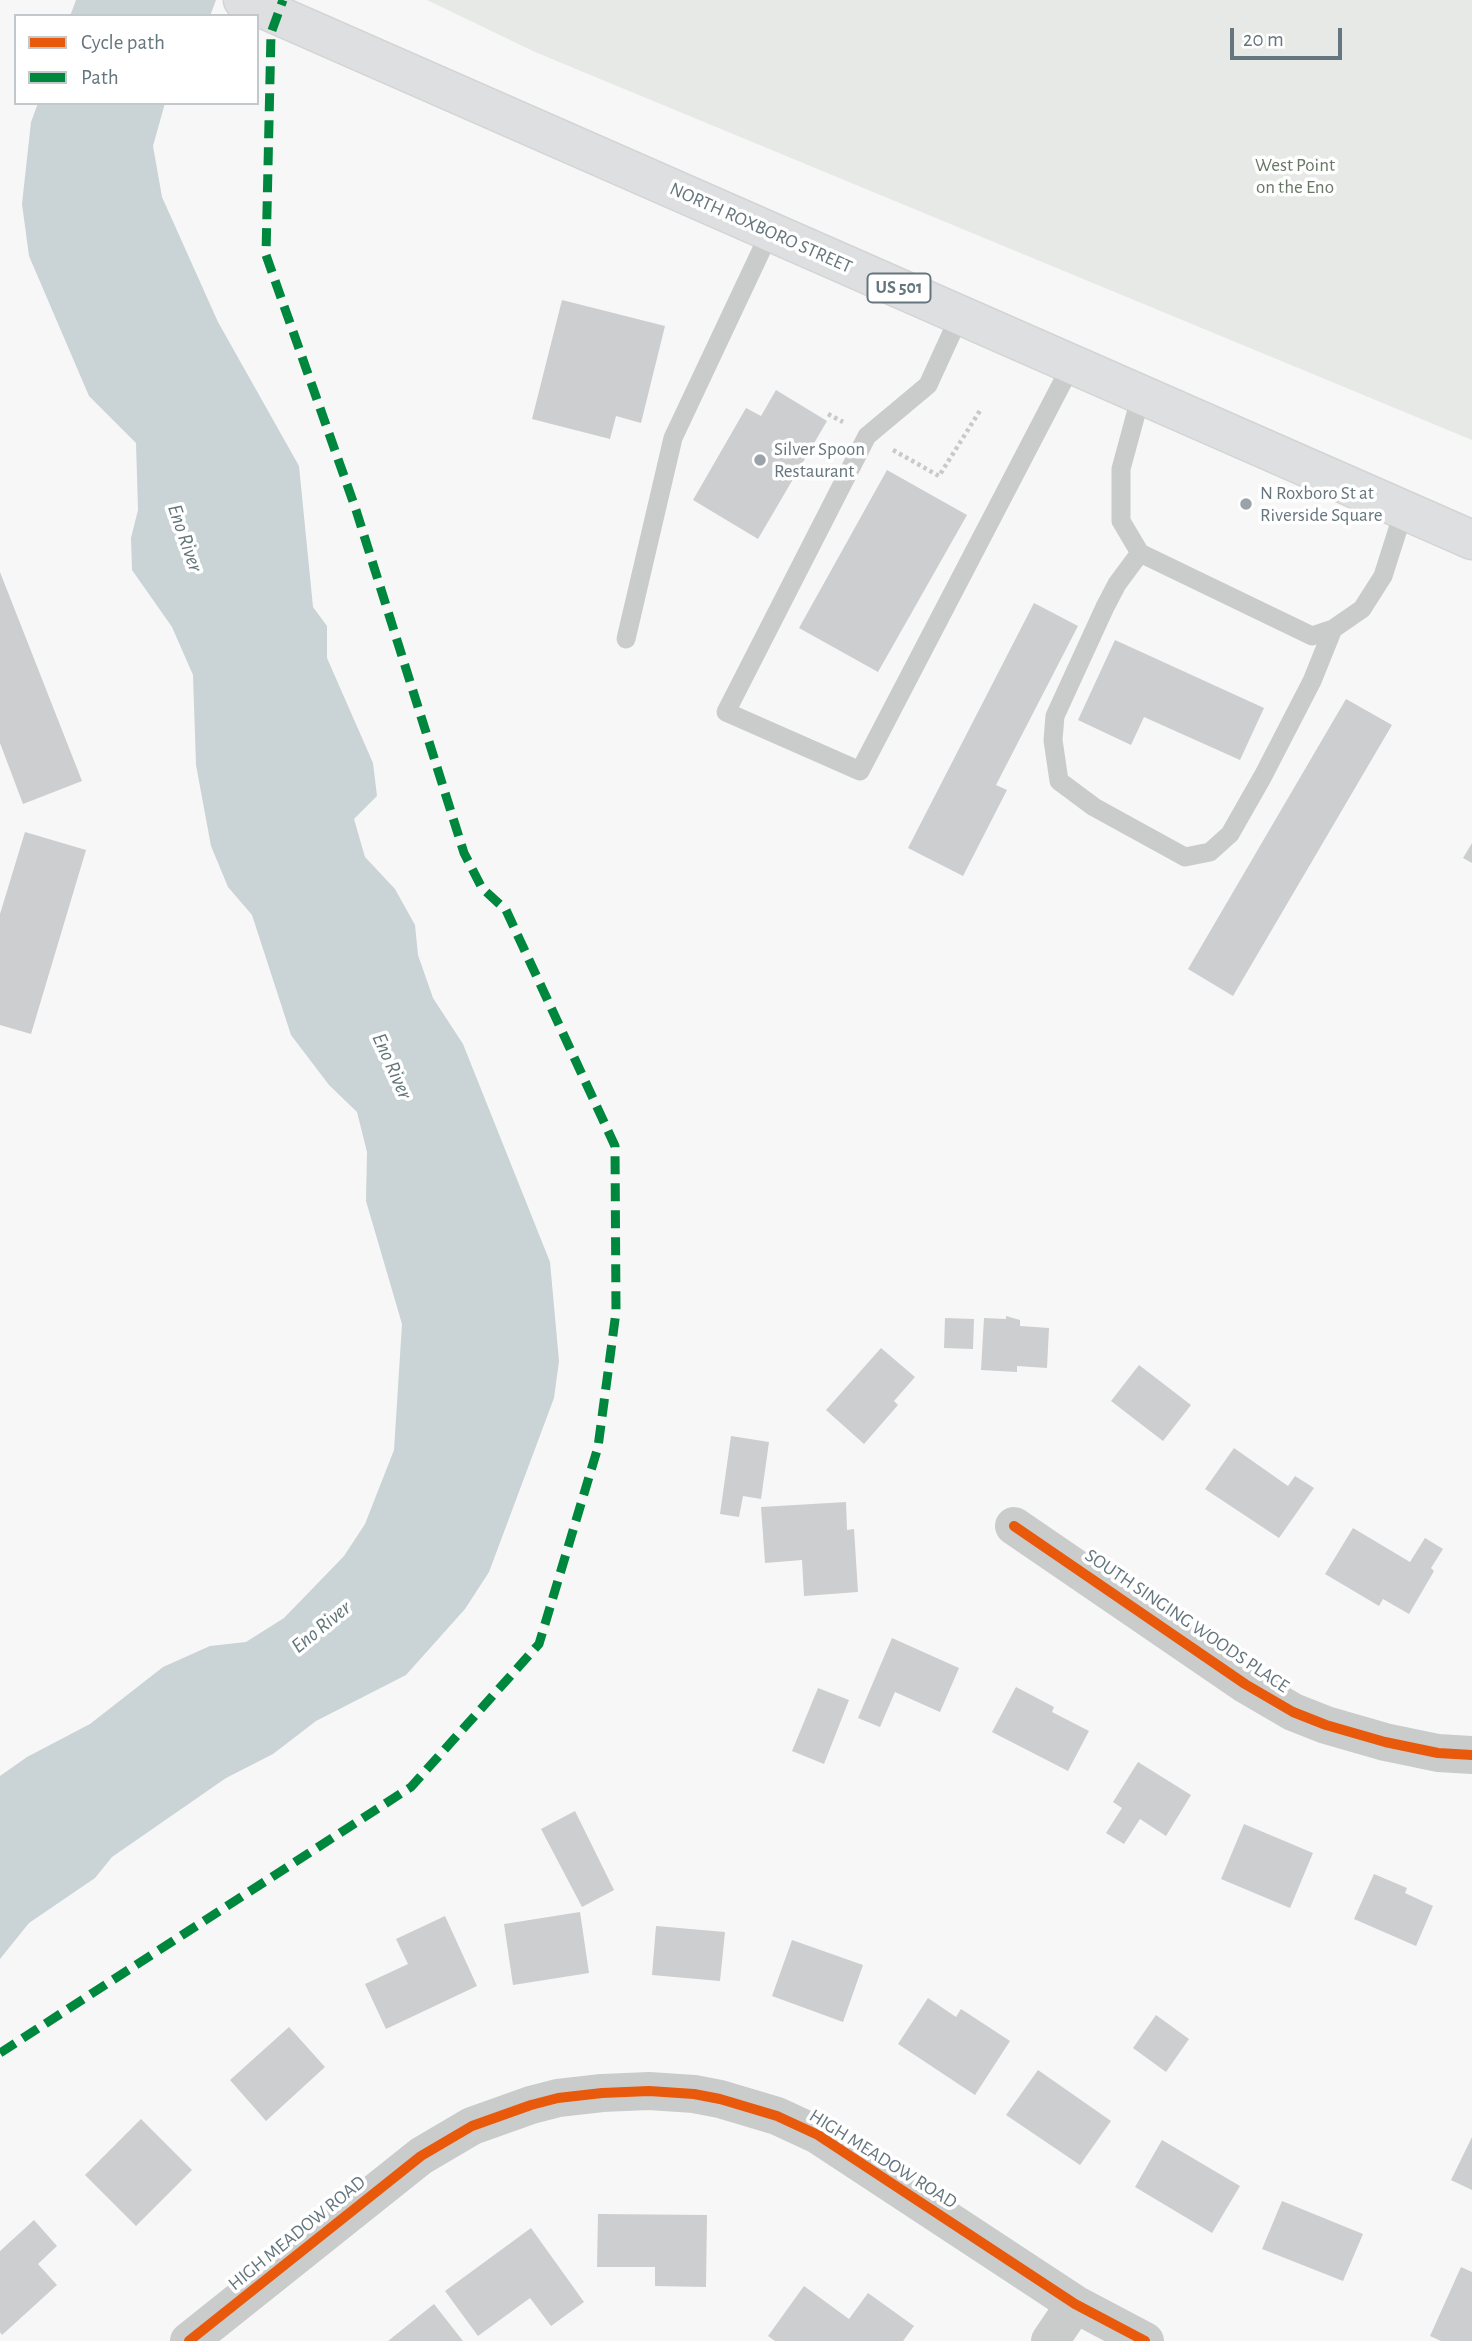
<!DOCTYPE html>
<html>
<head>
<meta charset="utf-8">
<style>
	body { margin:0 }
	#map { position:relative; width:1472px; height:2341px; overflow:hidden; background:#f7f7f7; font-family:"Alegreya Sans",sans-serif }
	canvas { display:block }
	.legend { position:absolute; left:14px; top:14px; width:245px; height:91px; box-sizing:border-box; background:#fff; border:2px solid #c2c8cb; margin:0; padding:9px 12px; list-style:none; font-size:21px; color:#66767e }
	.legend li { display:flex; align-items:center; gap:14px; height:35px }
	.legend b { width:35px; border:2px solid #c2c8cb }
	.scale { position:absolute; left:1230px; top:28px; width:112px; height:32px; box-sizing:border-box; border:4px solid #66767e; border-top:0; padding-left:9px; font-size:21px; line-height:24px; white-space:nowrap; color:#66767e; -webkit-text-stroke:5px #fff; paint-order:stroke }
</style>
</head>
<body>
<div id="map">
<canvas width="1472" height="2341"></canvas>
<ul class="legend">
<li><b style="height:9px;background:#e8590c"></b>Cycle path</li>
<li><b style="height:9px;background:#00873e"></b>Path</li>
</ul>
<div class="scale">20 m</div>
</div>
<script>
const c = document.querySelector('canvas').getContext('2d');
c.lineJoin = 'round';
function fill(path, color) {
  c.fillStyle = color;
  c.fill(path, 'evenodd');
}
function shape(rows) {
  const path = new Path2D();
  for (const r of rows) {
    path.moveTo(r[0], r[1]);
    for (let i = 2; i < r.length; i += 2) path.lineTo(r[i], r[i + 1]);
  }
  return path;
}
function strokePath(path, color, width, dash) {
  c.strokeStyle = color;
  c.lineWidth = width;
  c.lineCap = dash ? 'butt' : 'round';
  c.setLineDash(dash || []);
  c.stroke(path);
}
function drawText(font, color, halo, rows, align = 'center') {
  c.font = font + ' "Alegreya Sans",sans-serif';
  c.lineWidth = 7;
  c.setLineDash([]);
  c.textBaseline = 'middle';
  c.strokeStyle = halo;
  c.fillStyle = color;
  for (const [text, x, y, turn = 0] of rows) {
    c.save();
    c.translate(x, y);
    c.rotate((+turn || 0) * Math.PI / 180);
    c.textAlign = isNaN(turn) ? turn : align;
    if (halo) c.strokeText(text, 0, 0);
    c.fillText(text, 0, 0);
    c.restore();
  }
}
fill(shape([
	[427,0,1472,0,1472,440,535,52]
]), '#e6e9e5');
fill(shape([
	[76,0,216,0,210,16,70,16],
	[38,103,165,103,153,146,162,197,218,322,299,466,313,607,327,626,327,658,373,763,377,796,354,819,365,857,395,889,415,925,418,955,433,998,463,1044,550,1262,559,1361,554,1398,489,1572,465,1609,406,1675,316,1721,273,1754,226,1778,112,1857,95,1878,29,1923,0,1959,0,1776,27,1757,90,1724,163,1667,210,1646,246,1642,284,1618,344,1556,365,1524,394,1450,402,1324,366,1201,367,1152,357,1112,329,1085,291,1035,252,915,228,887,211,846,196,765,193,675,172,627,132,570,131,538,138,510,136,443,89,396,29,256,22,204,31,122]
]), '#cad3d5');
fill(shape([
	[562,300,665,326,641,423,616,416,610,439,532,419],
	[776,390,827,421,758,539,693,500,746,408,761,416],
	[887,470,967,515,878,672,799,628],
	[0,572,82,781,23,804,0,743],
	[1034,603,1078,626,996,785,1007,790,963,876,908,848],
	[1115,640,1264,708,1240,760,1144,717,1131,745,1078,720],
	[1346,699,1392,725,1233,996,1188,969],
	[25,832,86,850,31,1034,0,1025,0,914],
	[1472,843,1472,863,1463,858],
	[1006,1316,1020,1320,1020,1326,1049,1328,1047,1368,1017,1366,1017,1372,981,1370,984,1318,1006,1319],
	[945,1318,974,1319,973,1349,944,1348],
	[881,1348,915,1377,894,1401,898,1405,864,1444,826,1410],
	[1139,1365,1191,1405,1163,1441,1111,1401],
	[731,1436,769,1442,761,1499,743,1496,739,1517,720,1514],
	[1234,1448,1288,1486,1295,1476,1314,1488,1279,1538,1205,1489],
	[846,1502,847,1530,854,1529,858,1592,804,1596,802,1560,765,1563,761,1507],
	[1353,1528,1410,1562,1425,1538,1443,1549,1431,1568,1434,1571,1409,1614,1383,1599,1379,1606,1325,1574],
	[892,1638,959,1668,940,1712,895,1692,880,1727,858,1718],
	[1016,1687,1054,1707,1052,1712,1089,1731,1068,1771,992,1732],
	[818,1688,849,1700,824,1764,792,1751],
	[1138,1762,1191,1795,1166,1836,1140,1819,1124,1844,1106,1833,1122,1808,1113,1802],
	[575,1811,614,1890,582,1907,541,1829],
	[1244,1824,1313,1853,1290,1908,1221,1879],
	[1374,1874,1407,1888,1405,1893,1433,1906,1416,1946,1354,1919],
	[580,1912,589,1973,513,1985,504,1924],
	[445,1916,477,1986,386,2029,365,1984,408,1964,396,1939],
	[656,1926,725,1932,720,1981,652,1975],
	[792,1940,863,1965,843,2022,772,1996],
	[928,1998,956,2017,961,2009,1010,2041,975,2095,898,2044],
	[1156,2015,1189,2039,1166,2072,1133,2048],
	[289,2027,325,2067,266,2121,230,2080],
	[1038,2070,1111,2121,1080,2165,1006,2115],
	[141,2119,192,2170,136,2226,85,2175],
	[1472,2137,1472,2190,1451,2180],
	[1162,2140,1240,2186,1212,2233,1135,2187],
	[1282,2201,1363,2234,1343,2281,1262,2249],
	[598,2214,707,2215,706,2287,655,2286,655,2267,597,2267],
	[34,2220,57,2246,38,2264,57,2285,2,2335,0,2332,0,2251],
	[531,2228,584,2302,551,2326,530,2298,478,2336,445,2291],
	[1461,2267,1472,2272,1472,2341,1441,2341,1430,2336],
	[804,2286,849,2319,868,2293,914,2326,903,2341,775,2341,768,2336],
	[434,2304,463,2341,388,2341]
]), '#cccecf');
const highway = shape([
	[243,0,1472,540]
]);
strokePath(highway, '#d3d4d4', 41);
strokePath(shape([
	[828,414,843,422],
	[893,450,939,476,981,409]
]), '#c8c9ca', 4.5, [3.5, 3.5]);
strokePath(shape([
	[960,315,928,385,867,436,726,712,860,771,1072,364],
	[1141,395,1121,469,1121,521,1140,553,1312,636,1333,629,1362,609,1383,576,1404,510],
	[1140,553,1117,584,1105,607,1055,716,1053,740,1059,781,1094,807,1185,857,1210,852,1230,834,1263,776,1312,681,1333,629],
	[626,639,673,438,770,232]
]), '#cacccc', 19);
strokePath(shape([
	[1014,1526,1245,1684,1293,1712,1326,1725,1385,1742,1438,1753,1472,1755],
	[189,2341,421,2156,472,2126,531,2105,558,2098,602,2093,649,2091,694,2094,720,2099,777,2116,818,2135,1075,2304,1145,2341],
	[1050,2341,1075,2304]
]), '#cacccc', 38);
strokePath(highway, '#dedfe0', 38);
strokePath(shape([
	[0,2053,411,1787,539,1644,598,1447,616,1312,615,1146,506,910,482,888,464,853,356,510,266,255,271,33,283,0]
]), '#00873e', 9, [18, 9]);
strokePath(shape([
	[1014,1526,1245,1684,1293,1712,1326,1725,1385,1742,1438,1753,1472,1755],
	[189,2341,421,2156,472,2126,531,2105,558,2098,602,2093,649,2091,694,2094,720,2099,777,2116,818,2135,1075,2304,1145,2341]
]), '#e8590c', 10);
for (const [x, y, r, color] of [
	[760,460,7,"#99a3a8"],
	[1246,504,7,"#99a3a8"]
]) {
  const dot = new Path2D();
  dot.arc(x, y, r, 0, 2 * Math.PI);
  c.fillStyle = color;
  c.fill(dot);
  strokePath(dot, '#fff', 2.5);
}
for (const [x, y, w] of [
	[899,288,63]
]) {
  const box = new Path2D();
  box.roundRect(x - w / 2, y - 14.5, w, 29, 5);
  c.fillStyle = '#fff';
  c.fill(box);
  strokePath(box, '#66767e', 2);
}
drawText('bold 18px', '#66767e', null, [
	["US 501",899,288]
]);
drawText('19px', '#697765', '#fff', [
	["West Point",1295,165],
	["on the Eno",1295,187]
]);
drawText('19px', '#66767e', '#fff', [
	["NORTH ROXBORO STREET",761,228,24],
	["SOUTH SINGING WOODS PLACE",1187,1621,34],
	["HIGH MEADOW ROAD",883,2159,32],
	["HIGH MEADOW ROAD",297,2233,-39]
]);
drawText('19px', '#66767e', '#fff', [
	["Silver Spoon",774,449],
	["Restaurant",774,471],
	["N Roxboro St at",1260,493],
	["Riverside Square",1260,515]
], 'left');
drawText('italic 21px', '#617478', '#fff', [
	["Eno River",185,538,71],
	["Eno River",392,1066,66],
	["Eno River",321,1627,-39]
]);
</script>
</body>
</html>
